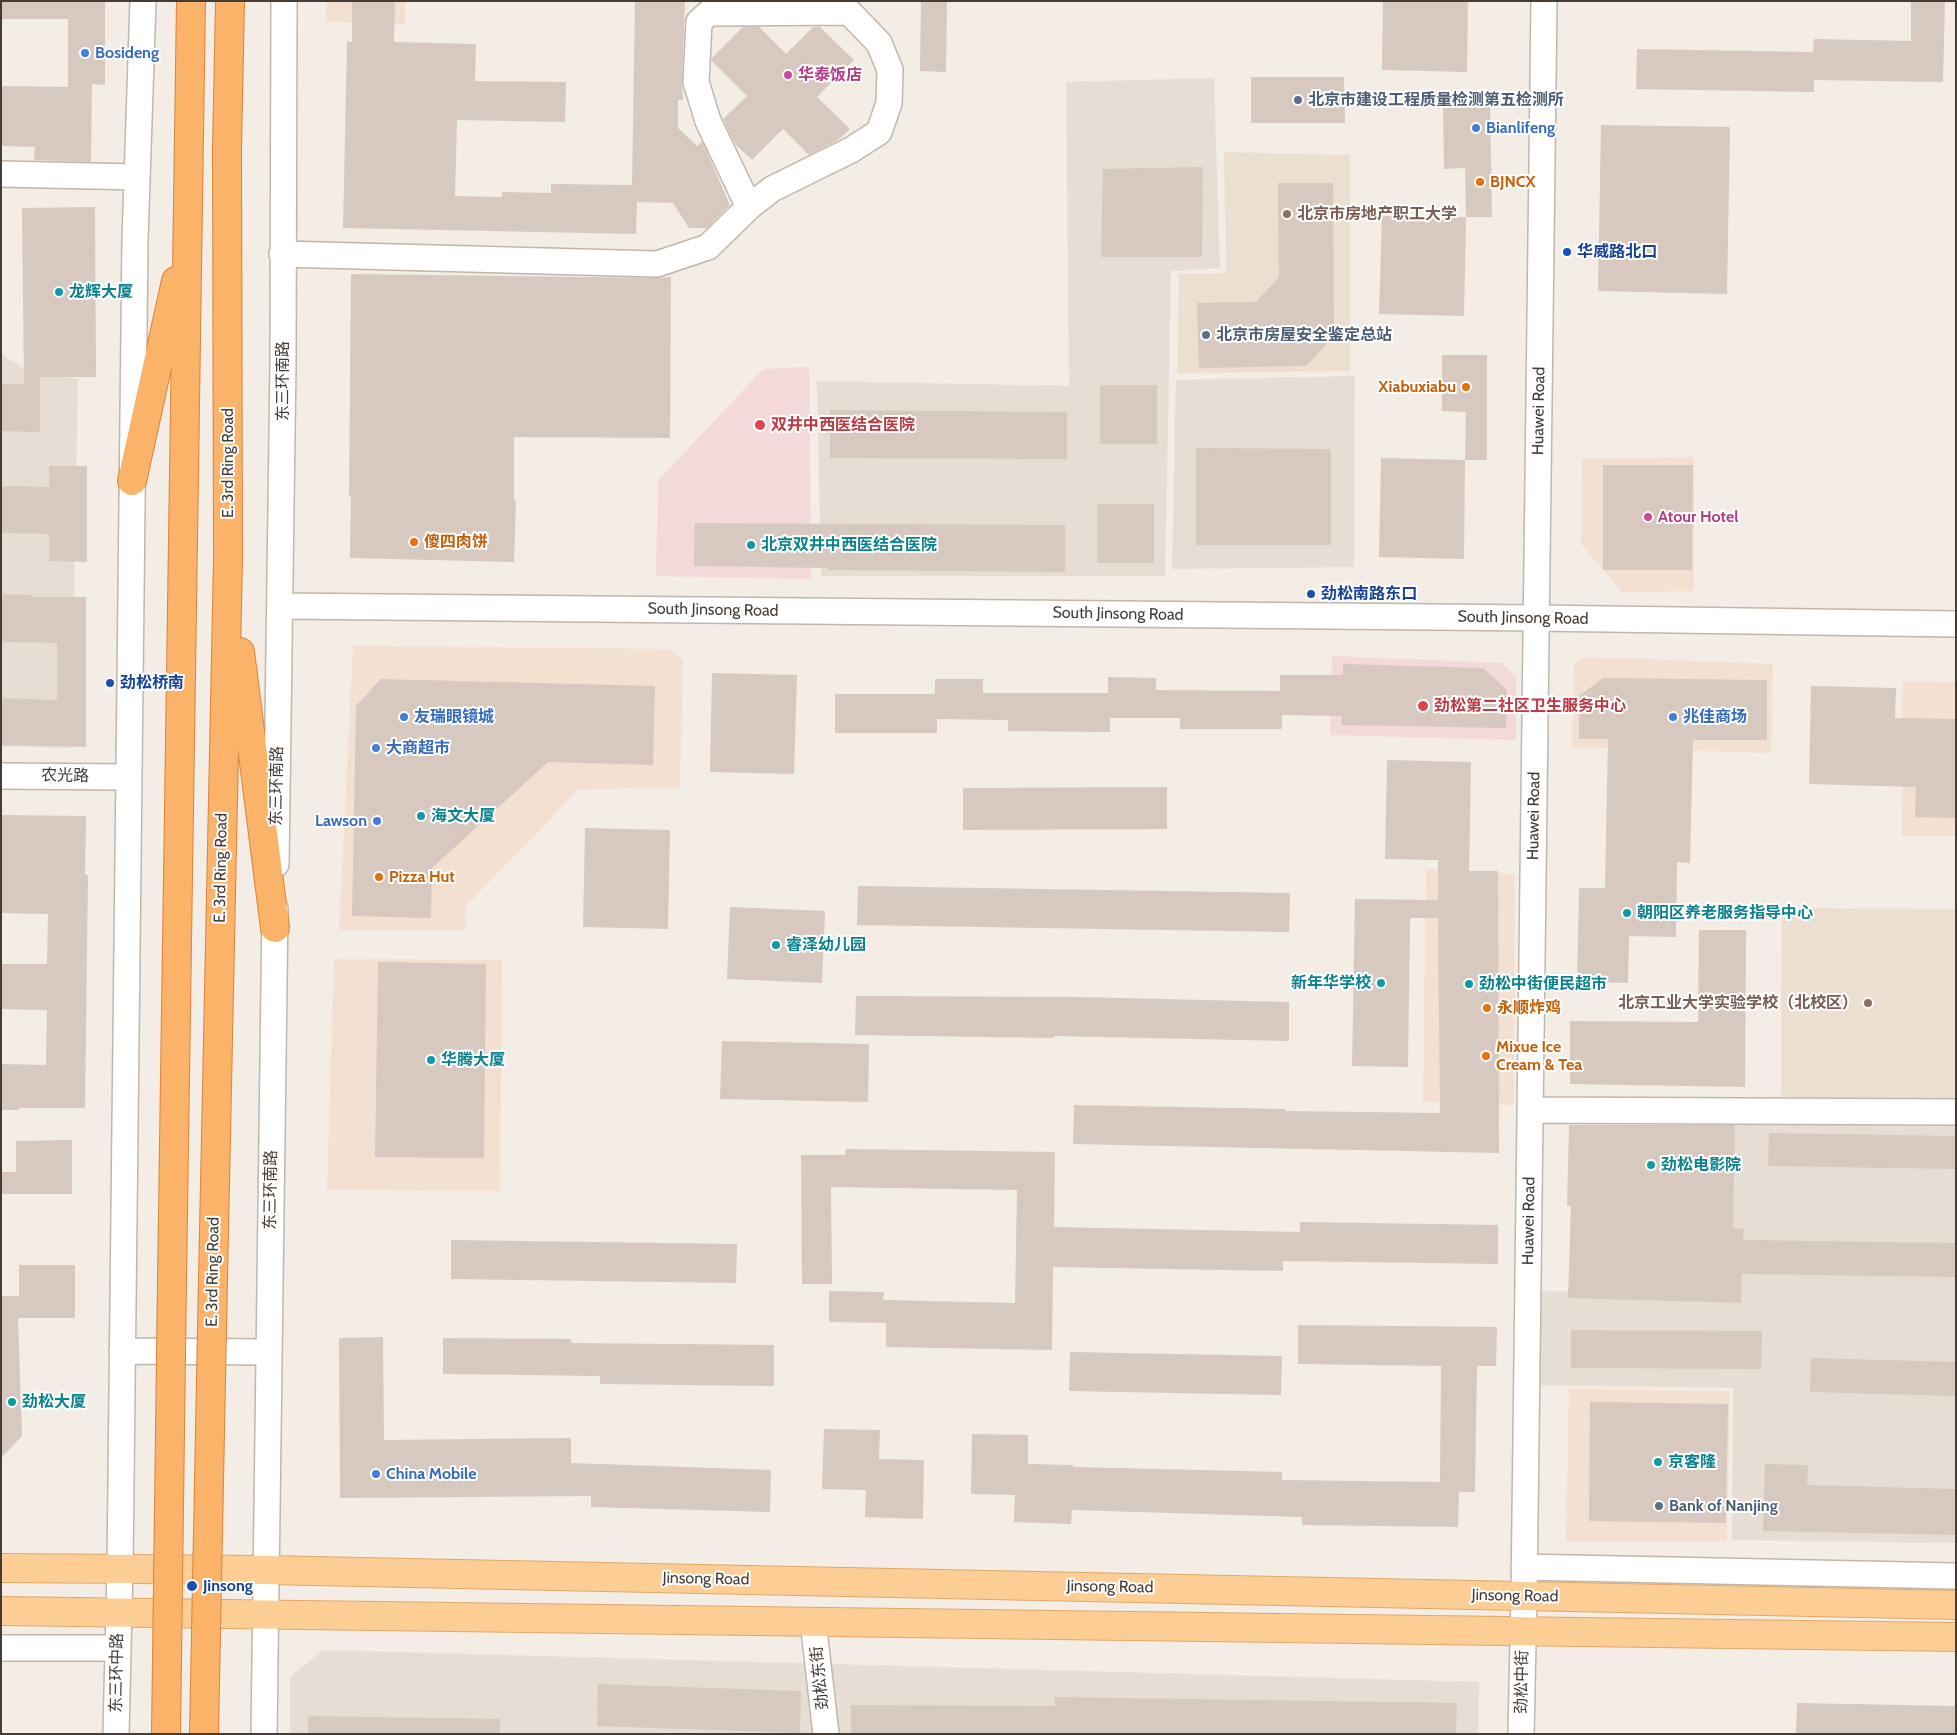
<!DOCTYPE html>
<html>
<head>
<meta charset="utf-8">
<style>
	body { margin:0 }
	#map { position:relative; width:1957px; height:1735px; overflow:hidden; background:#f3ede6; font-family:Cabin,sans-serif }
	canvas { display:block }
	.frame { position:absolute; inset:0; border:2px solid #453c35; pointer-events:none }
</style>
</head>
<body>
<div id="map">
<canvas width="1957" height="1735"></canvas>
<div class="frame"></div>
</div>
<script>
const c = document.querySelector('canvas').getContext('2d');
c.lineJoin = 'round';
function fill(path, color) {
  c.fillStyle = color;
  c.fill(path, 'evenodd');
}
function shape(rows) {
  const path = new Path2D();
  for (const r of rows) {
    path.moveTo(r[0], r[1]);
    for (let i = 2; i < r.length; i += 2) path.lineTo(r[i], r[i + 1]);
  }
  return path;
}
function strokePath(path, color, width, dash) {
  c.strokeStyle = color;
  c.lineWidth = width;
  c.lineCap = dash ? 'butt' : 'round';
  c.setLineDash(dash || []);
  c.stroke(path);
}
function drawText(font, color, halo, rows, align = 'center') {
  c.font = font + ' Cabin,"Noto Sans SC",sans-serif';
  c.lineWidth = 4;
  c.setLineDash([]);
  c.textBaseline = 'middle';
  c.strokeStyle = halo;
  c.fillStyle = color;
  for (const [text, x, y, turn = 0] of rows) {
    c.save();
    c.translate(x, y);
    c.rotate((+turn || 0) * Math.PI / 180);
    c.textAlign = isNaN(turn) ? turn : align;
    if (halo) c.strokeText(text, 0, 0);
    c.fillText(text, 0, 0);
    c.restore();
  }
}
fill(shape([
	[1214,78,1220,268,1171,271,1165,576,821,576,817,381,1069,386,1066,82],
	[1,354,31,372,78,379,71,748,1,746],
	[1355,376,1354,567,1172,569,1176,380],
	[1727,1119,1956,1125,1956,1543,1732,1540,1733,1388,1538,1385,1539,1291,1725,1293],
	[323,1650,1479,1682,1478,1734,290,1734,290,1677]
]), '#e6ded4');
fill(shape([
	[326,1,405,1,405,24,326,22],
	[1694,457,1694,591,1622,592,1581,544,1582,459],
	[353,646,668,649,683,660,680,787,579,789,466,906,465,930,339,930],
	[1588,657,1773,664,1771,753,1572,747,1574,663],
	[1903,681,1956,682,1956,836,1902,836],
	[1426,869,1515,874,1514,1105,1423,1102],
	[334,959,502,960,500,1191,327,1190],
	[1569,1389,1730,1391,1727,1541,1566,1541]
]), '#f4e0d1');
fill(shape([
	[1224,152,1350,155,1350,371,1177,373,1179,274,1226,273],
	[1782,908,1956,909,1956,1098,1781,1097]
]), '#ecdfd0');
fill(shape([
	[809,367,811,579,656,576,658,481,763,369],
	[1332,656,1502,663,1516,677,1516,740,1330,735]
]), '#f3d9da');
fill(shape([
	[1,1,105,1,105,85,92,84,91,162,34,160,35,147,1,146,1,86,68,87,68,19,1,19],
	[352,1,395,1,394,42,476,44,475,81,566,82,565,122,457,120,455,196,502,197,502,192,551,193,551,184,632,185,635,1,685,1,682,81,683,100,678,100,678,128,697,146,702,141,730,205,707,228,689,228,673,203,637,202,636,234,343,228,347,41,352,42],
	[921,1,947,1,946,72,920,71],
	[1383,1,1468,1,1467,72,1382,70],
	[1911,1,1945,1,1943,82,1814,80,1814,92,1636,89,1637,49,1813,52,1814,39,1911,41],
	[743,27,759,27,786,54,813,27,820,27,854,60,817,97,850,129,838,140,809,155,783,129,752,160,735,144,723,119,747,96,711,60,712,58],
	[1251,77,1344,77,1345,123,1251,123],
	[1490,103,1492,217,1466,217,1465,168,1444,169,1443,104],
	[1601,125,1730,127,1727,294,1598,291],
	[1203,167,1202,257,1101,257,1103,169],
	[1278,183,1333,183,1334,336,1306,366,1199,368,1197,303,1256,302,1279,277],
	[95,207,96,377,40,377,40,432,1,431,1,384,24,384,22,208],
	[1382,216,1466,217,1464,316,1379,314],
	[351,274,657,278,671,277,670,438,514,437,514,501,516,501,514,562,350,558,351,496,349,496],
	[1442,355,1487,355,1487,460,1465,460,1466,412,1442,411],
	[1100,385,1157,385,1157,444,1100,444],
	[830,410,1067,412,1067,459,830,458],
	[1196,448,1331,449,1331,545,1196,545],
	[1381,458,1465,460,1464,559,1379,557],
	[1603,465,1693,465,1692,570,1603,570],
	[49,466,87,466,87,562,49,561,49,534,1,533,1,486,49,487],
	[1097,504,1154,504,1154,563,1097,563],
	[695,523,1065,525,1065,572,828,570,828,568,694,566],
	[1,594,32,595,32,597,86,597,86,747,1,745,1,698,57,700,57,643,1,642],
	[1343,664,1483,668,1507,690,1506,728,1341,725,1342,716,1282,715,1282,729,1180,729,1180,718,1110,718,1110,732,1008,731,1008,720,937,719,937,733,835,733,835,694,935,694,935,679,983,679,983,693,1108,693,1108,677,1156,678,1156,690,1280,691,1280,675,1343,675],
	[712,673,797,675,794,774,710,772],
	[1603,678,1767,680,1767,740,1693,740,1690,863,1677,862,1676,937,1629,936,1628,983,1577,982,1579,888,1605,888,1608,739,1579,739,1579,696],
	[381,679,655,686,653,765,548,762,432,868,431,918,352,916,356,706],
	[1811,686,1896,688,1895,718,1956,719,1956,818,1915,817,1916,787,1809,784],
	[1387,760,1471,762,1469,871,1498,871,1499,1153,1073,1144,1074,1105,1286,1109,1286,1111,1440,1113,1438,918,1410,918,1408,1067,1352,1066,1355,899,1438,900,1438,860,1385,859],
	[1167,787,1167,829,963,830,963,788],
	[1,815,86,816,85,875,88,875,85,1108,19,1108,19,1110,1,1110,1,1064,46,1065,47,1010,1,1009,1,964,47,964,48,914,1,913],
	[585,828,670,830,668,929,583,927],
	[858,886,1290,893,1289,932,857,925],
	[730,907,825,911,822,983,727,979],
	[1699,930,1746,930,1745,1087,1570,1084,1570,1021,1698,1022],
	[378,962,486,964,484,1158,375,1157],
	[856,996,1077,997,1289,1002,1289,1041,1054,1036,1054,1038,855,1035],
	[722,1041,869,1044,868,1102,720,1099],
	[1569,1125,1735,1125,1733,1228,1744,1229,1743,1240,1956,1243,1956,1277,1742,1274,1741,1303,1568,1298,1571,1206,1567,1206],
	[1769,1133,1956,1136,1956,1169,1768,1166],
	[72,1140,72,1194,1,1194,1,1172,16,1172,16,1141],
	[846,1149,1055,1152,1054,1227,1300,1232,1300,1222,1498,1225,1498,1264,1283,1261,1283,1271,1053,1267,1052,1350,886,1347,886,1323,829,1322,829,1291,884,1292,883,1300,1015,1303,1017,1190,831,1187,832,1284,802,1284,801,1155,845,1155],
	[451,1240,737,1244,736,1283,451,1279],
	[19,1265,75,1265,75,1318,18,1318,22,1436,1,1458,1,1296,19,1296],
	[1298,1325,1497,1327,1496,1366,1477,1366,1475,1492,1459,1492,1458,1527,1302,1525,1302,1517,1072,1510,1071,1524,1014,1522,1015,1495,971,1494,972,1434,1028,1435,1028,1464,1073,1465,1073,1467,1282,1472,1282,1480,1440,1482,1441,1366,1298,1364],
	[1571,1330,1762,1331,1761,1369,1571,1368],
	[383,1337,384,1440,571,1438,571,1463,771,1470,770,1512,591,1507,591,1496,340,1498,339,1338],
	[443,1338,571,1339,571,1343,774,1345,774,1386,600,1384,600,1376,443,1374],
	[1070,1352,1282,1356,1281,1395,1069,1391],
	[1811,1358,1956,1362,1955,1396,1810,1392],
	[1590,1402,1728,1404,1726,1523,1589,1521],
	[824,1429,880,1430,879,1459,924,1460,923,1519,865,1517,866,1490,822,1489],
	[1765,1464,1808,1465,1807,1485,1956,1489,1956,1535,1763,1531],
	[598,1684,801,1691,800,1733,597,1726],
	[1055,1697,1457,1703,1456,1734,851,1734,851,1705,1055,1706],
	[1797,1703,1956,1706,1956,1734,1796,1734],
	[308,1716,500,1719,500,1734,308,1734]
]), '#d7c9bf');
const minor = shape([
	[1,174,137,177],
	[282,254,657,264,708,247,749,207,772,189,851,150,879,132,889,103,890,70,879,43,849,12,709,13,699,22,696,82,708,121,749,207],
	[281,606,1536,618,1956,624],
	[1,776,128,777],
	[276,864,283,363,284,1],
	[1530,1110,1956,1112],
	[122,1351,268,1352],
	[1524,1567,1956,1576],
	[813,1621,826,1734],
	[1,1648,118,1648],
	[116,1734,120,1568,135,239,143,1],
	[264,1734,275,909],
	[1521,1734,1524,1596,1544,1]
]);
const major = shape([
	[1,1568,265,1570,1956,1605],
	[1,1611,1956,1637]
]);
const highway = shape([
	[132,481,176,281],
	[240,652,275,928],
	[172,1279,191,1],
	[213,1279,228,559,227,148,230,1]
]);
strokePath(minor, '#c1b6ac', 28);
strokePath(major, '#e1a866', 30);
strokePath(highway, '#da8439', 30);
strokePath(minor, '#fff', 25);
strokePath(major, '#fcce96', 28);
strokePath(highway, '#fbb269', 28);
const highwayBridge = shape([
	[166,1734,172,1279],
	[204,1734,213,1279]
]);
strokePath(highwayBridge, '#da8439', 30, []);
strokePath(highwayBridge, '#fbb269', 28);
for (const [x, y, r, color] of [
	[85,53,5,"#3f7fe0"],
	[788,75,5,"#d1479c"],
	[1298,100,5,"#5c6f8a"],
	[1476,128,5,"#3f7fe0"],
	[1480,182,5,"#e8710a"],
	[1287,214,5,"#8d6e63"],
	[1567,252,5,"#1a4fb4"],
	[59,292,5,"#0f9aa8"],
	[1206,335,5,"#5c6f8a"],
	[1466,387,5,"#e8710a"],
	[760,425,6,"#e0444e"],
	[1648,517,5,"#d1479c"],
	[414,542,5,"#e8710a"],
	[751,545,5,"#0f9aa8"],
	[1311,594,5,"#1a4fb4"],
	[110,683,5,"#1a4fb4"],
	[1423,706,6,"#e0444e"],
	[404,717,5,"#3f7fe0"],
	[1673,717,5,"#3f7fe0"],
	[376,748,5,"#3f7fe0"],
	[421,816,5,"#0f9aa8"],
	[377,821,5,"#3f7fe0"],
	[379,877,5,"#e8710a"],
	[1627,913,5,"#0f9aa8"],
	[776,945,5,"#0f9aa8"],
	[1381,983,5,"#0f9aa8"],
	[1469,984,5,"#0f9aa8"],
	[1868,1003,5,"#8d6e63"],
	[1487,1008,5,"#e8710a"],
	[1486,1056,5,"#e8710a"],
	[431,1060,5,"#0f9aa8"],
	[1651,1165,5,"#0f9aa8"],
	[12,1402,5,"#0f9aa8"],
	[1658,1462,5,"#0f9aa8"],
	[376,1474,5,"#3f7fe0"],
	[1659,1506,5,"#5c6f8a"],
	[192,1586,6,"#1a4fb4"]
]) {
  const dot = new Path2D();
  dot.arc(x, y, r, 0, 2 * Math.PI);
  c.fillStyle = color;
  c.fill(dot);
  strokePath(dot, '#fff', 2);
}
drawText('bold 16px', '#366cbe', '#fff', [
	["Bosideng",95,53],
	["Bianlifeng",1486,128],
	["友瑞眼镜城",414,717],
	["兆佳商场",1683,717],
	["大商超市",386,748],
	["Lawson",367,821,"right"],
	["China Mobile",386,1474]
], 'left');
drawText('bold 16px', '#b23c85', '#fff', [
	["华泰饭店",798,75],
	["Atour Hotel",1658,517]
], 'left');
drawText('bold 16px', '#4e5e75', '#fff', [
	["北京市建设工程质量检测第五检测所",1308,100],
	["北京市房屋安全鉴定总站",1216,335],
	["Bank of Nanjing",1669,1506]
], 'left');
drawText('bold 16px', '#c56008', '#fff', [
	["BJNCX",1490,182],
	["Xiabuxiabu",1456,387,"right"],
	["傻四肉饼",424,542],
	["Pizza Hut",389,877],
	["永顺炸鸡",1497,1008],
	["Mixue Ice",1496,1047],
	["Cream & Tea",1496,1065]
], 'left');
drawText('bold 16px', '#785e54', '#fff', [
	["北京市房地产职工大学",1297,214],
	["北京工业大学实验学校（北校区）",1858,1003,"right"]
], 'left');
drawText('bold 16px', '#164399', '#fff', [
	["华威路北口",1577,252],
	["劲松南路东口",1321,594],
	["劲松桥南",120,683],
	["Jinsong",203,1586]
], 'left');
drawText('bold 16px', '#0d838f', '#fff', [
	["龙辉大厦",69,292],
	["北京双井中西医结合医院",761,545],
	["海文大厦",431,816],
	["朝阳区养老服务指导中心",1637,913],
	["睿泽幼儿园",786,945],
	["新年华学校",1371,983,"right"],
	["劲松中街便民超市",1479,984],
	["华腾大厦",441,1060],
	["劲松电影院",1661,1165],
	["劲松大厦",22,1402],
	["京客隆",1668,1462]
], 'left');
drawText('16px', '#453c35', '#fff', [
	["东三环南路",283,381,-90],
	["Huawei Road",1539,411,-89],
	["E. 3rd Ring Road",228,463,-90],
	["South Jinsong Road",713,610,1],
	["South Jinsong Road",1118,614,1],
	["South Jinsong Road",1523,618,1],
	["农光路",65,776,1],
	["东三环南路",277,786,-89],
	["Huawei Road",1534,816,-89],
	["E. 3rd Ring Road",221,868,-89],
	["东三环南路",271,1190,-89],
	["Huawei Road",1529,1221,-89],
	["E. 3rd Ring Road",213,1272,-89],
	["Jinsong Road",706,1579,1],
	["Jinsong Road",1110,1587,1],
	["Jinsong Road",1515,1596,1],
	["东三环中路",117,1673,-89],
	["劲松东街",820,1678,-96],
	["劲松中街",1522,1682,-89]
]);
drawText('bold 16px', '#be3a42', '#fff', [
	["双井中西医结合医院",771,425],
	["劲松第二社区卫生服务中心",1434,706]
], 'left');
</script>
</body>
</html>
